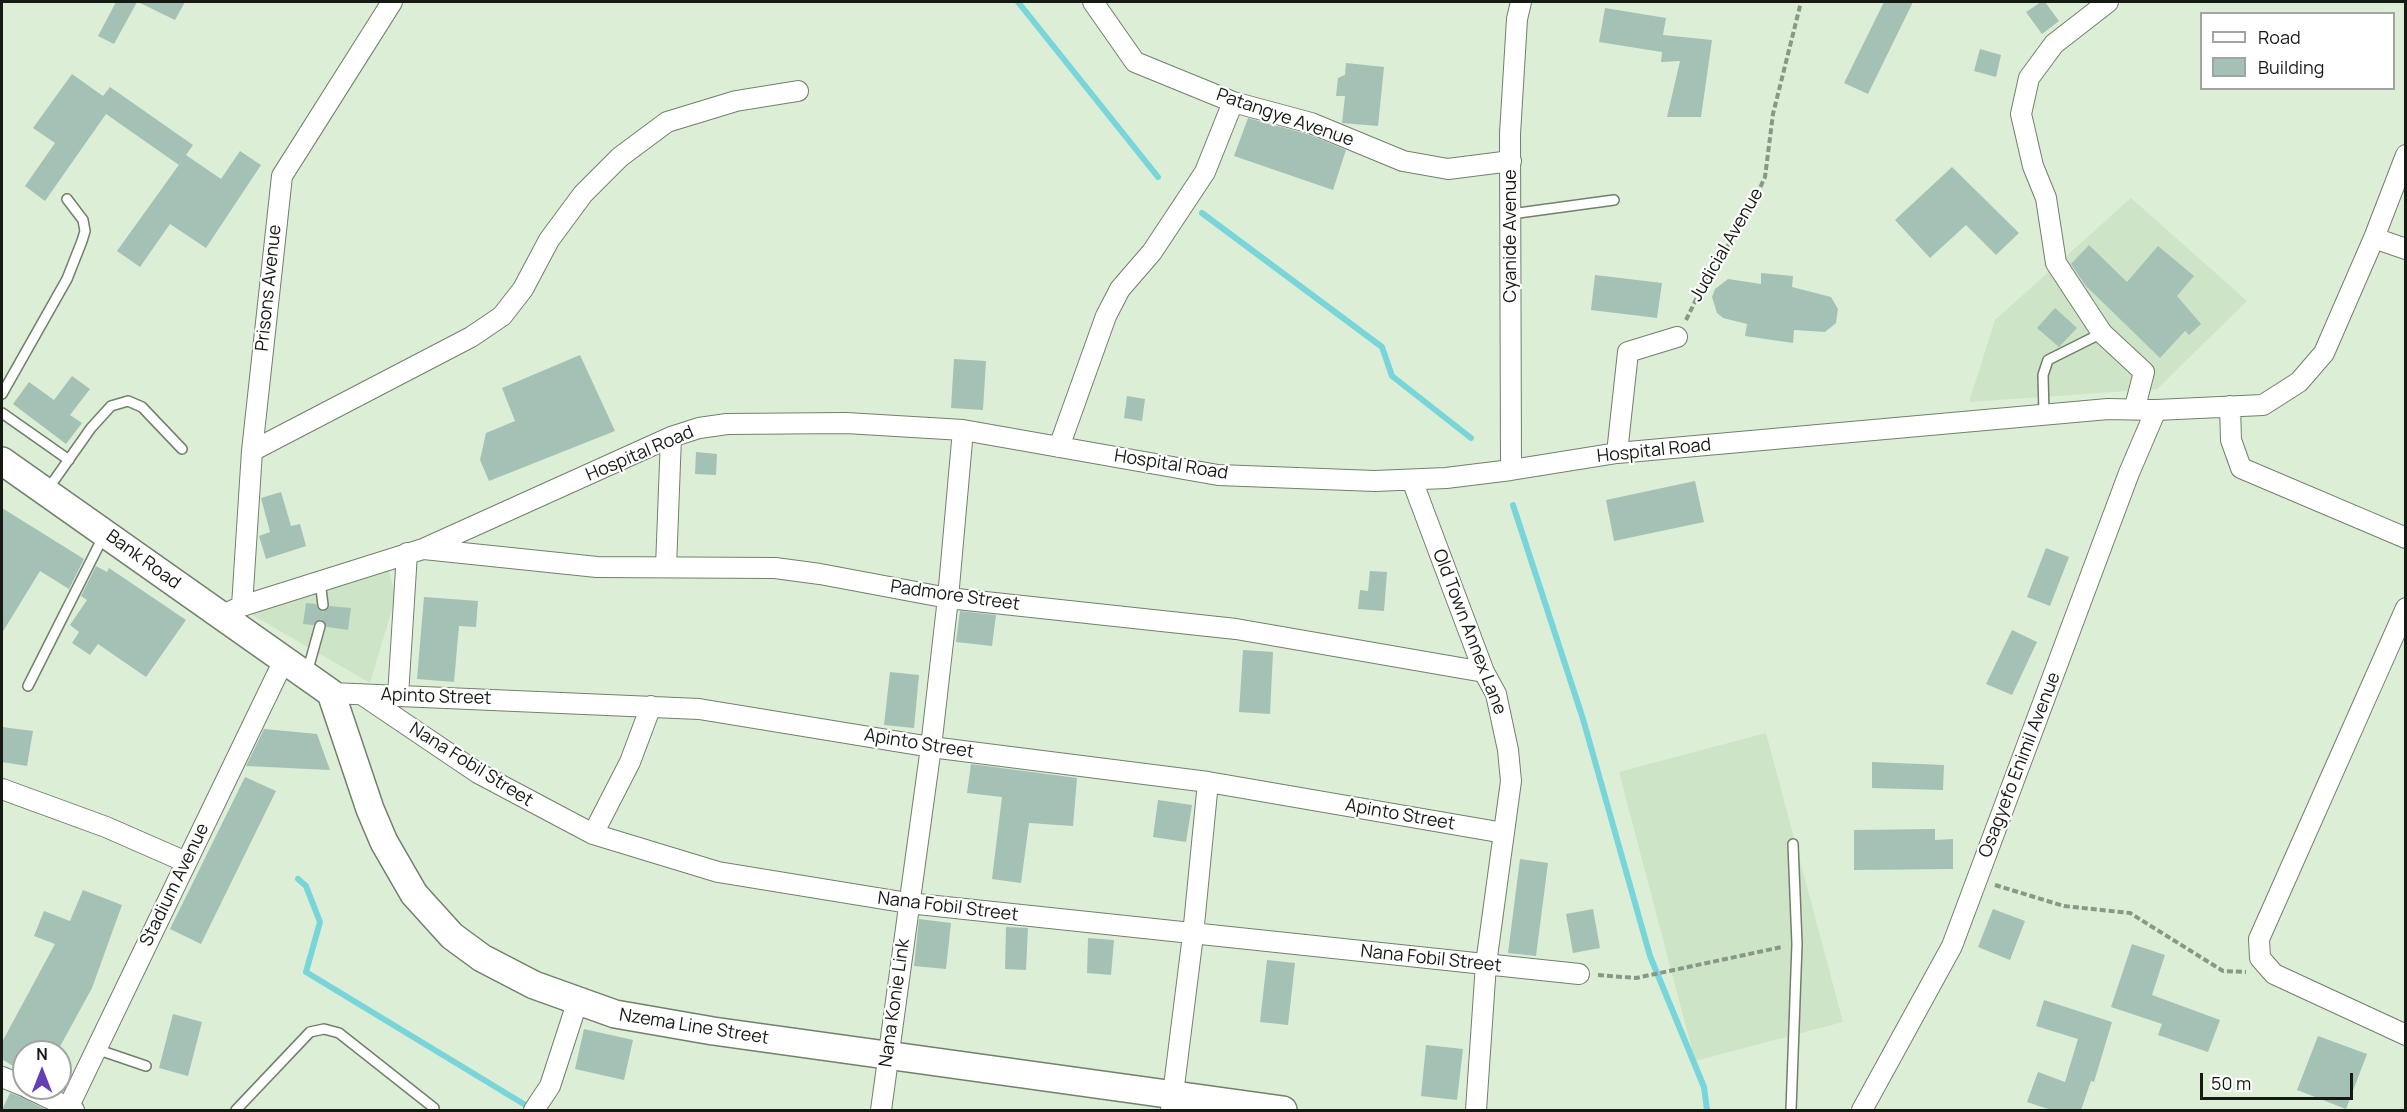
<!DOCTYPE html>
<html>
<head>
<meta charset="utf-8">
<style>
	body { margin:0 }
	#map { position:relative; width:2407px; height:1112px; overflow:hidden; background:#ddeed7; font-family:Manrope,sans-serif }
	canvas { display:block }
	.frame { position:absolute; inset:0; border:3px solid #151b13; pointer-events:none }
	.legend { position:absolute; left:2200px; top:12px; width:195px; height:78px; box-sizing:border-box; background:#fff; border:2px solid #a1a4a1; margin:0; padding:8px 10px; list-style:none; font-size:18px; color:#151b13 }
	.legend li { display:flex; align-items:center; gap:12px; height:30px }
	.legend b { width:30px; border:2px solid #a1a4a1 }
	.north { position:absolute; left:12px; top:1040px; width:60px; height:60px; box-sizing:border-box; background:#fff; border:2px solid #a1a4a1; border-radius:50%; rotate:0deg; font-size:16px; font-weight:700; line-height:24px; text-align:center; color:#151b13 }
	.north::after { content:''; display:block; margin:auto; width:21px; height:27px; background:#653db5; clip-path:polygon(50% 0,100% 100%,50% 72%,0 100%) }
	.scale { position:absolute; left:2200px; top:1073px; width:153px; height:27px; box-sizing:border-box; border:3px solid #151b13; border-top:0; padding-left:8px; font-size:18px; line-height:21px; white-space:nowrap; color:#151b13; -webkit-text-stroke:4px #fff; paint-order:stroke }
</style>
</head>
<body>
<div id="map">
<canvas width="2407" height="1112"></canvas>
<div class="frame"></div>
<ul class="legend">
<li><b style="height:8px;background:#fff"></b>Road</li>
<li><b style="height:16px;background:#a3c1b5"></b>Building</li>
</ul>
<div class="north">N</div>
<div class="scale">50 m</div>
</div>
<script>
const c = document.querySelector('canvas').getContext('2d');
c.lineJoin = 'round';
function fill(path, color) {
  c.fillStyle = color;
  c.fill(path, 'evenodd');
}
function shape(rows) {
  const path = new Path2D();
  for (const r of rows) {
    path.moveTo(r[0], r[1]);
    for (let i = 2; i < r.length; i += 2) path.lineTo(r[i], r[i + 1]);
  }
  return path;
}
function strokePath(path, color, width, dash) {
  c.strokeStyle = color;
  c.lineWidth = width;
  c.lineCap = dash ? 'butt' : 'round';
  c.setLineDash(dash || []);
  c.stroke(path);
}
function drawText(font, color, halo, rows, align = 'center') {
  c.font = font + ' Manrope,sans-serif';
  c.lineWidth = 4.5;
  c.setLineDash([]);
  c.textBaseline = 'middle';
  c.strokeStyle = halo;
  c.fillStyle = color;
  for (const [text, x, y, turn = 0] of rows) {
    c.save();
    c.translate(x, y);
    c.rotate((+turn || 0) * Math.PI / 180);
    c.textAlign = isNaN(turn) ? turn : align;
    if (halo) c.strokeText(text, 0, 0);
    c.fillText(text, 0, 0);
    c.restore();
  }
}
fill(shape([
	[2131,198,2247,301,2157,389,1969,402,1995,320],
	[388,569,396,596,370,683,249,613],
	[1766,733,1843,1022,1695,1061,1619,772]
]), '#cee4c6');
strokePath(shape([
	[1018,2,1158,177],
	[1202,213,1382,347,1392,376,1471,438],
	[1513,505,1583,719,1650,956,1704,1087,1707,1110],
	[298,879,306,886,320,922,306,972,532,1109]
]), '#78d5da', 6);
fill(shape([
	[116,2,137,2,114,44,98,36],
	[138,2,185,2,175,20],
	[1884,2,1913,2,1868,94,1844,83],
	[2041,2,2045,2,2059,21,2042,34,2026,12],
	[1605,8,1666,18,1663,35,1712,40,1701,117,1667,117,1680,61,1661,62,1662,52,1599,42],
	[1980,49,2001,55,1996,77,1974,71],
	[1346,63,1384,67,1378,126,1342,123,1345,96,1336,96,1338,78,1345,75],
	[72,74,103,96,110,87,193,145,179,165,106,114,45,201,25,186,55,143,33,128],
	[1248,118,1307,134,1346,150,1333,190,1234,156],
	[240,151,261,165,206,248,170,224,140,267,117,251,186,155,221,179],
	[1952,167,2019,233,1996,255,1966,225,1930,258,1895,220],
	[2089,245,2127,282,2158,246,2194,276,2177,296,2201,324,2189,335,2185,331,2160,358,2086,286,2071,264],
	[1761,273,1793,276,1792,287,1831,297,1838,309,1836,323,1825,332,1794,330,1793,343,1745,336,1747,324,1723,318,1717,313,1712,297,1715,289,1728,279,1761,284],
	[1595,275,1662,283,1657,318,1591,310],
	[2055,308,2077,328,2059,347,2037,328],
	[580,355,615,431,489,481,480,460,486,433,515,421,502,388],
	[954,359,986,361,983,410,951,408],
	[72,376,90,389,70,415,82,423,66,444,13,404,29,382,54,400],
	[1127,396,1145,399,1142,421,1124,418],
	[696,452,717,454,716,475,695,474],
	[1695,481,1704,522,1614,541,1606,500],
	[281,492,291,526,300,524,306,546,266,559,259,536,270,532,261,498],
	[2,508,84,559,69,589,40,571,2,633],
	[2046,548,2069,557,2050,606,2027,597],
	[96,566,107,572,109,568,186,620,146,677,98,644,90,655,72,643,79,632,70,625,87,600,81,596],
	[1370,571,1387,572,1384,611,1358,609,1360,590,1368,591],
	[424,597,478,601,476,627,459,626,454,682,417,679],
	[306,603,316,604,318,609,323,612,330,606,351,608,348,630,327,627,321,619,313,625,303,624],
	[960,611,996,615,992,646,956,642],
	[2012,630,2037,642,2012,695,1986,684],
	[1243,650,1273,652,1270,714,1239,712],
	[890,672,919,675,914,728,884,725],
	[2,727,33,731,27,766,2,762],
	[264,729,317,734,330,770,246,766],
	[1872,762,1944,765,1943,790,1872,788],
	[971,764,1077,778,1073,826,1029,823,1021,883,992,879,1002,797,967,793],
	[245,777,276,791,201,944,170,929],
	[1158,800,1192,805,1186,842,1153,837],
	[1935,829,1935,840,1953,839,1953,869,1854,870,1854,830],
	[1520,859,1548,863,1536,956,1508,953],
	[83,890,122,905,92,988,57,1052,24,1052,24,1073,2,1059,2,1042,55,944,34,936,44,911,70,921],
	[1593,909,1600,948,1573,953,1566,914],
	[1993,909,2025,921,2010,960,1978,947],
	[919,919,951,923,946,969,914,966],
	[1006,927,1028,928,1026,970,1005,969],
	[1088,938,1114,940,1111,975,1087,973],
	[2132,944,2165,955,2152,995,2220,1020,2208,1052,2158,1035,2162,1024,2111,1007],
	[1267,960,1295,963,1288,1025,1260,1022],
	[2044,1000,2112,1022,2094,1082,2091,1081,2081,1110,2051,1110,2027,1102,2038,1072,2065,1082,2078,1039,2036,1026],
	[173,1014,202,1022,188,1076,159,1068],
	[584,1029,633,1040,624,1080,575,1069],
	[2318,1036,2367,1054,2346,1109,2297,1090],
	[1426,1045,1463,1049,1457,1100,1421,1096],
	[10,1093,21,1097,47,1110,2,1110]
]), '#a3c1b5');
const lane = shape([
	[1511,214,1614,200],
	[2,394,67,279,82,241,85,231,83,220,67,199],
	[2,413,69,460],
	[2044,414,2043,375,2048,360,2102,333],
	[48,489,91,428,111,406,128,401,142,407,182,449],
	[320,581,323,605],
	[307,673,320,626],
	[28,686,104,535],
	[96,1049,146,1066],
	[236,1110,310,1032,324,1029,339,1033,434,1108],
	[1791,1110,1797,944,1793,844]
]);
const street = shape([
	[1093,2,1135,62,1233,102,1311,123,1403,161,1448,169,1511,161],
	[2108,2,2054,44,2029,78,2021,114,2033,166,2046,198,2056,263,2102,333,2144,372,2135,407],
	[2374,238,2406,249],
	[2230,406,2231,440,2241,468,2406,538],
	[1059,447,1106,316,1120,289,1152,252,1205,172,1233,102],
	[252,451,471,337,502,316,523,289,549,240,583,194,620,157,667,122,736,101,798,91],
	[1617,453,1628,352,1677,337],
	[1511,470,1510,134,1517,19,1521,2],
	[1412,480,1484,672,1496,694,1508,750,1511,781,1486,964,1476,1110],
	[424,549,597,567,775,568,820,574,948,598,1236,629,1484,672],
	[666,567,671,437],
	[242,606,252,451,282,176,392,2],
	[2406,608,2259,939,2260,958,2274,974,2406,1035],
	[221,616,242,606,423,549,671,437,699,428,727,424,846,423,963,430,1218,475,1375,481,1446,478,1511,470,1617,453,2108,409,2156,410,2263,405,2299,382,2324,353,2374,238,2406,155],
	[331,693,699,709,931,747,1208,782,1504,833],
	[361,694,478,773,593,834,718,872,908,903,1579,974],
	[398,696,407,553],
	[2,789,106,827,186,862],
	[593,834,630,762,651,706],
	[2,1077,24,1086],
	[28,1088,74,1110],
	[67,1110,284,660],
	[534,1110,550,1086,577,1003],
	[881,1110,931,747,948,598,963,430],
	[1171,1110,1193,935,1208,782],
	[1862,1110,1952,946,2129,473,2156,410]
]);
const secondary = shape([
	[2,461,331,693,370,809,384,842,414,894,452,936,482,958,534,985,615,1014,713,1031,1283,1110]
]);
strokePath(lane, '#71806b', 12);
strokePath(street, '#71806b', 22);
strokePath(secondary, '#71806b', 30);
strokePath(shape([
	[1686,320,1709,273,1744,222,1765,177,1773,114,1801,2],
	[1995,885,2064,906,2130,913,2223,971,2246,972],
	[1598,975,1636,978,1782,947]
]), '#8a9686', 4, [6, 3]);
strokePath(lane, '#fff', 9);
strokePath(street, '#fff', 20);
strokePath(secondary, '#fff', 27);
drawText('18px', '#151b13', '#fff', [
	["Patangye Avenue",1285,118,19],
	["Cyanide Avenue",1511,236,-90],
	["Judicial Avenue",1727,245,-60],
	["Prisons Avenue",269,288,-84],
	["Hospital Road",1654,451,-6],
	["Hospital Road",640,454,-23],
	["Hospital Road",1171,465,9],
	["Bank Road",143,560,36],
	["Padmore Street",955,596,8],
	["Old Town Annex Lane",1469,632,69],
	["Apinto Street",436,697,2],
	["Apinto Street",919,744,9],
	["Nana Fobil Street",471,765,32],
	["Osagyefo Enimil Avenue",2020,765,-69],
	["Apinto Street",1400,815,10],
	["Stadium Avenue",175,885,-64],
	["Nana Fobil Street",948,907,7],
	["Nana Fobil Street",1431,959,6],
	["Nana Konie Link",895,1003,-82],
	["Nzema Line Street",694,1027,9]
]);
</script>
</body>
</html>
